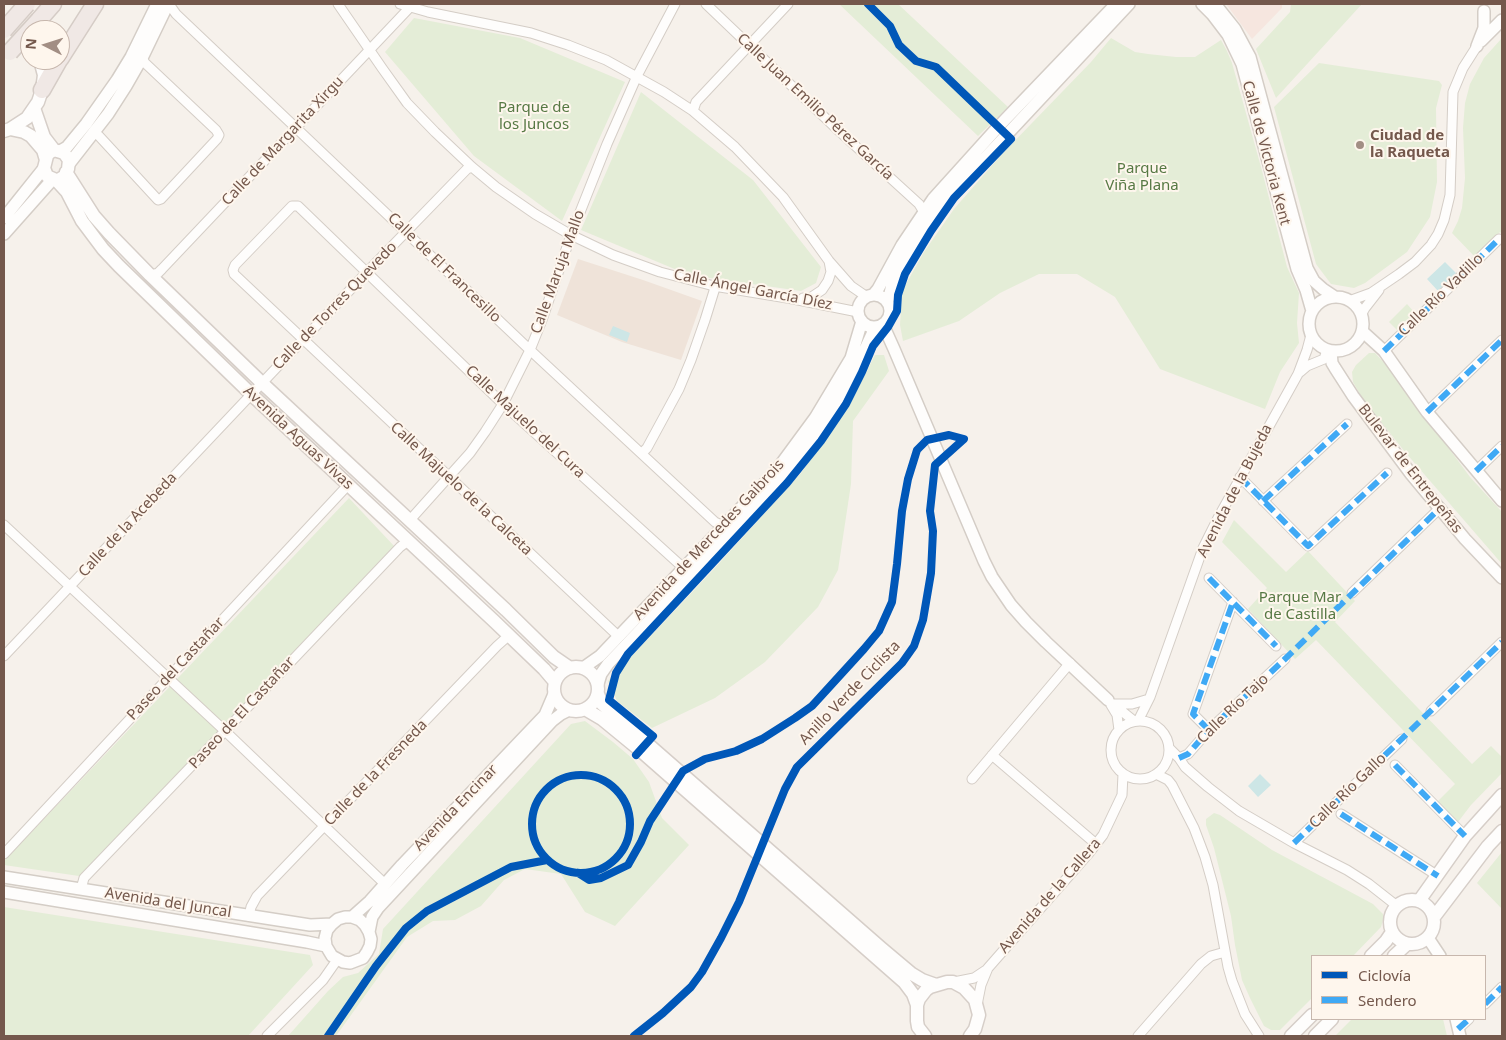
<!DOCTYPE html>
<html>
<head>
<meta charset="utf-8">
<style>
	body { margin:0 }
	#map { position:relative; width:1506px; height:1040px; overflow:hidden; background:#f6f1eb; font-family:"Noto Sans",sans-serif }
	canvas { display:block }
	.frame { position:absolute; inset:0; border:5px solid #74584c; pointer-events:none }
	.legend { position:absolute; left:1311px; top:955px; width:175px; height:65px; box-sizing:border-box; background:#fef6ed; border:1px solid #c7b7ad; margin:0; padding:6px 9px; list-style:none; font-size:15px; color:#74584c }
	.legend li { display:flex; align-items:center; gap:10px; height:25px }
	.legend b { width:25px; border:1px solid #c7b7ad }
	.north { position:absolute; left:20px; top:20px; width:50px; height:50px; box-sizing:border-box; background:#fef6ed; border:1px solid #c7b7ad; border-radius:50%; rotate:275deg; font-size:14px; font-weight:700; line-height:20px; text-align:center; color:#74584c }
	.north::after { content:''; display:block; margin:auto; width:18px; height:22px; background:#a28e84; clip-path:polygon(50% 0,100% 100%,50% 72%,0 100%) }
</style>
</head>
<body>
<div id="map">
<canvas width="1506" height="1040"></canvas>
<div class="frame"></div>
<ul class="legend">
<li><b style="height:6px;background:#0057b8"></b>Ciclovía</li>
<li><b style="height:6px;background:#3fa9f5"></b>Sendero</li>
</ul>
<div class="north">N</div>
</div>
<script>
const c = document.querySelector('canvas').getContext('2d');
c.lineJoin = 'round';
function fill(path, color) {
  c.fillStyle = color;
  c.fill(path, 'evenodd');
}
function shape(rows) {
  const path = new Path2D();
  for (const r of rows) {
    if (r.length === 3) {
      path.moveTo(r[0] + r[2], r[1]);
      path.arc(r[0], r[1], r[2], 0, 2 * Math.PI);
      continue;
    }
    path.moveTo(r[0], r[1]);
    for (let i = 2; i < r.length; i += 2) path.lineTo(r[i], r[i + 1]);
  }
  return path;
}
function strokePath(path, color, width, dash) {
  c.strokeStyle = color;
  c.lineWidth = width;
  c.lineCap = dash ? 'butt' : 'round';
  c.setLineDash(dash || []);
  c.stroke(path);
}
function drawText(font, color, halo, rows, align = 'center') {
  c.font = font + ' "Noto Sans",sans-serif';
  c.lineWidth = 4;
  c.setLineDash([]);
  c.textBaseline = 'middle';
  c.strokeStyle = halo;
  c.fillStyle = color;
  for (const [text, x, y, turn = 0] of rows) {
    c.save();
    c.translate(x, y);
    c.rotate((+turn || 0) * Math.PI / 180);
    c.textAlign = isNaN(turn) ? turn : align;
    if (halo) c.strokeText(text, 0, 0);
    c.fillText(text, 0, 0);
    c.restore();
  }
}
fill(shape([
	[578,259,643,280,702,301,681,360,622,342,557,315]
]), '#efe3d9');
fill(shape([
	[1226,4,1282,4,1282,8,1252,39]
]), '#f6e6df');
fill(shape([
	[839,4,898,4,1008,107,978,136],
	[1291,4,1362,4,1276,98,1256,49,1290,12],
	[414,18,520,38,625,82,562,221,474,156,385,52],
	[1111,38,1135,52,1148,54,1176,57,1195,57,1221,40,1227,51,1232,63,1261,167,1287,267,1299,293,1297,323,1299,343,1280,372,1265,409,1160,369,1115,297,1077,274,1039,274,1000,293,959,321,903,341,900,325,902,291,924,252,954,209,1002,154,1091,62],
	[1502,38,1502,234,1500,232,1475,257,1452,233,1458,221,1462,208,1465,178,1463,128,1465,103,1470,84,1484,58],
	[1319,63,1439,81,1442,85,1436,108,1437,182,1430,217,1407,252,1365,283,1354,288,1331,284,1316,264,1274,107],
	[641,92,753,180,821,267,816,283,801,291,689,275,581,230],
	[1407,304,1415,313,1397,330,1389,322],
	[1369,353,1375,353,1391,370,1470,477,1502,512,1502,564,1405,452,1362,398,1353,382,1352,372,1356,365],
	[875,355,884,355,889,371,853,421,851,484,838,570,818,607,765,662,715,698,652,728,617,701,608,681,713,570,801,473,850,404],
	[349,498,395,547,219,732,79,876,4,865,4,861],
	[1234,520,1286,572,1308,551,1355,601,1335,622,1472,764,1491,746,1502,757,1502,773,1471,805,1458,822,1437,802,1455,784,1316,640,1295,659,1248,609,1267,588,1222,542],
	[585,721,613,742,633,759,649,782,662,818,689,845,615,926,585,912,561,874,525,869,504,880,481,906,455,920,433,921,407,937,336,1036,288,1036,328,991,343,977,358,973,379,954,383,929,571,724],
	[1214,813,1220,815,1272,850,1373,904,1383,914,1383,920,1381,927,1353,956,1312,956,1312,998,1280,1030,1271,1030,1264,1026,1250,998,1242,980,1235,945,1231,916,1214,848,1206,825,1206,819],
	[1502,852,1502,909,1477,883],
	[4,907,310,955,313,965,248,1036,4,1036],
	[1352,1019,1443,1019,1447,1036,1335,1036]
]), '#e4edd7');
fill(shape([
	[1445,262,1456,273,1438,291,1427,279],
	[613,326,630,333,627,342,609,335],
	[1260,774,1271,785,1258,797,1248,786]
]), '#cde6e6');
const minor = shape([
	[169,4,176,14,530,350,715,522,724,526],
	[338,4,382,68,407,103,435,132,472,167,496,187,535,214,571,235,613,255,660,272,714,286,793,299,858,312],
	[400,4,428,12,531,33,568,45,606,60,664,92,693,111,735,147,783,197,829,261,851,286,867,297],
	[706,4,839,131,919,204,924,212],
	[693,111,696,102,788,4],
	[94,133,99,136,158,200,161,199,217,139,219,135,216,130,145,63,142,58],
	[150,275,158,273,162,269,413,4],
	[803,298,810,298,822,290,828,281,831,272,829,261],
	[1349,301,1371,293,1399,274,1415,262,1431,245,1438,234,1444,220,1450,195,1453,92,1463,68,1477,46],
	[1361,315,1365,308,1379,290],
	[1384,351,1499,239],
	[1300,372,1307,366,1324,359,1327,350],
	[1427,412,1502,340],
	[640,452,644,451,647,448,679,389,691,360,705,320,714,291,714,286],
	[1476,471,1502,446],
	[1240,477,1308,546,1387,473],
	[1263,501,1347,424],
	[410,520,470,453,485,432,503,404,530,350,542,320,571,235,607,144,637,76,675,4],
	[4,525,225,731,386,885],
	[1209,578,1276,646],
	[1352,593,1440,508],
	[618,638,616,634,234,274,233,270,235,265,292,206,298,206,503,404,678,563,683,566,687,566],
	[4,656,367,272,467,169,472,167],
	[1113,704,1134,721],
	[1114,704,1132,704,1149,699],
	[1111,705,1117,715,1119,730],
	[1431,711,1502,642],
	[1138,721,1150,697,1203,548,1218,518,1298,374,1307,350,1311,335],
	[1140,750,29],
	[1209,730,1193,714,1233,602],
	[1169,748,1179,758,1185,767,1208,787,1239,811,1294,843,1347,870,1369,884,1397,906],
	[992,755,1096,844],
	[1179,758,1188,754,1209,730,1285,659],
	[1395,765,1465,836],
	[1156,774,1168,780,1172,785,1194,828,1205,857,1213,885,1228,967,1232,981,1245,1014,1259,1036],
	[972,779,1070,663],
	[1341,814,1438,876],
	[1294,843,1402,739],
	[4,854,348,485],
	[81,889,84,878,225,731,400,547,408,541],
	[249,916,251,907,257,896,497,646,506,638,510,636],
	[954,982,974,978,986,970],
	[1485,1004,1502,987],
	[977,1005,981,985,988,968,1089,853,1103,835,1122,795,1123,774],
	[1458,1029,1469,1019],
	[267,1036,323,980,337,960],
	[1138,1036,1201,964,1211,956,1225,952]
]);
const tertiary = shape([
	[1202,4,1212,14,1228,35,1242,64,1297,269,1306,290,1312,311],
	[1215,4,1235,29,1250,57,1307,268,1314,281,1323,289,1335,297],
	[1481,41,1502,20],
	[1477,46,1484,28,1484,11],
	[60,151,67,147,86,124,117,80,131,57,157,4],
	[69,164,108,114,126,86,142,58,168,4],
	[4,218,44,168],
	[4,234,52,180],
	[874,311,16],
	[873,295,878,289,902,245,933,199,998,127,1116,4],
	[1336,324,27],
	[888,301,892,285,911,250,941,205,1129,4],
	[880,326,885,329,894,349,984,561,992,577,1011,605,1026,622,1046,642,1108,700],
	[1362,331,1384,351,1427,412,1502,501],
	[1331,351,1332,363,1335,368,1353,396,1411,474,1465,539,1502,578],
	[583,668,600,656,776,471,815,418,851,358,862,321],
	[598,684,601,674,608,664,784,478,825,422,859,362,872,334,877,327],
	[4,877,310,925,332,924,338,919,345,917,352,917,360,920,365,925,369,932,371,939,370,946,367,952,363,958,350,963,343,962,332,956,326,946,325,938,327,930,332,924],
	[4,892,307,942,326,946],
	[352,917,370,901,402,865,545,715,554,694],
	[369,932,372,917,378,908,552,721,561,714,569,710],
	[1428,938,1440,956],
	[1456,1019,1460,1036]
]);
const secondary = shape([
	[34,108,44,137,54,150],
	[10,129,24,132,31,136,43,150,46,160],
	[4,131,10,129,27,118,38,102,42,90,44,75,40,60],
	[54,150,64,153,69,160,68,169,65,176,60,179,56,180,47,176,44,168,47,156,49,153,54,150],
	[66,172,94,216,109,233,150,275,262,383,506,610,554,657,570,668],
	[56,180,67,192,82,221,103,249,119,266,251,394,494,621,544,669,555,682],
	[576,689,22],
	[598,694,602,704,881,948,912,974,922,980,936,985],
	[585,709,602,719,641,751,904,982,913,994,917,1005],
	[1412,922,22],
	[1419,901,1465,836,1502,795],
	[1434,917,1488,846,1502,831],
	[1371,956,1386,941,1392,932],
	[1394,956,1407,944],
	[925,1036,918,1027,917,1021,917,1005,919,999,926,990,930,987,947,982,953,982,964,988,975,1000,979,1015,975,1029,970,1036],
	[1291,1036,1312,1015],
	[1315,1036,1332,1019]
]);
const motorway = shape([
	[39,20,53,4],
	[60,59,95,4],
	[42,90,59,60]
]);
strokePath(minor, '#d4cdc6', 11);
strokePath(tertiary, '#d4cdc6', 14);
strokePath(secondary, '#d6cec8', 15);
strokePath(motorway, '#d5ccc6', 19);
strokePath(minor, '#fefdfc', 9);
strokePath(tertiary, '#fefdfc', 11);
strokePath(secondary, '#fefdfc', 12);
strokePath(motorway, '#f0e8e5', 16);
const motorwayBridge = shape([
	[4,30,27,4],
	[10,52,39,20]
]);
strokePath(motorwayBridge, '#d5ccc6', 19, []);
strokePath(motorwayBridge, '#f0e8e5', 16);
strokePath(shape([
	[1384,351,1499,239],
	[1427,412,1502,340],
	[1476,471,1502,446],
	[1240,477,1308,546,1387,473],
	[1263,501,1347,424],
	[1209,578,1276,646],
	[1209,730,1193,714,1233,602],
	[1179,758,1188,754,1209,730,1285,659,1440,508],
	[1395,765,1465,836],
	[1341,814,1438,876],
	[1294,843,1502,642],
	[1485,1004,1502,987],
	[1458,1029,1469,1019]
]), '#3fa9f5', 6, [12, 6]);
strokePath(shape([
	[636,755,653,736,609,700,616,673,628,654,787,483,821,441,846,404,862,372,873,346,888,327,897,311,898,295,905,274,931,231,954,198,1011,139,936,67,916,61,899,45,890,26,868,4],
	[581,824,49],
	[578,873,589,880,601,878,628,865,641,842,650,821,683,771,705,759,736,751,762,739,795,718,812,706,864,649,879,631,892,602,897,564,902,511,908,479,917,450,927,440,949,435,964,439,935,465,930,511,933,531,931,573,923,620,914,646,902,663,797,767,785,789,739,902,721,938,702,972,691,987,663,1013,634,1036],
	[328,1036,376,966,406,928,427,911,511,867,547,860]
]), '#0057b8', 8);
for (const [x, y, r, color] of [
	[1360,145,5,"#a28e84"]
]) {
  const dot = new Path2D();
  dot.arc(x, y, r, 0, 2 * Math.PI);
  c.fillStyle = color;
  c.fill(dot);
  strokePath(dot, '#fef6ed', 2);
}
drawText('15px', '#74584c', '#fef6ed', [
	["Calle Juan Emilio Pérez García",815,107,43],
	["Calle de Margarita Xirgu",283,141,-47],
	["Calle de Victoria Kent",1266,153,75],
	["Calle de El Francesillo",444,268,44],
	["Calle Maruja Mallo",558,272,-70],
	["Calle Ángel García Díez",753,290,11],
	["Calle Río Vadillo",1441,295,-44],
	["Calle de Torres Quevedo",335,306,-46],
	["Calle Majuelo del Cura",525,422,43],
	["Avenida Aguas Vivas",298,438,43],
	["Bulevar de Entrepeñas",1410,469,52],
	["Calle Majuelo de la Calceta",461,489,43],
	["Avenida de la Bujeda",1235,491,-63],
	["Calle de la Acebeda",128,525,-47],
	["Avenida de Mercedes Gaibrois",709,540,-47],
	["Paseo del Castañar",176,669,-47],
	["Anillo Verde Ciclista",850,693,-46],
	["Calle Río Tajo",1233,709,-44],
	["Paseo de El Castañar",242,713,-47],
	["Calle de la Fresneda",376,773,-46],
	["Calle Río Gallo",1348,791,-44],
	["Avenida Encinar",456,808,-46],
	["Avenida de la Callera",1050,896,-49],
	["Avenida del Juncal",168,903,9]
]);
drawText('15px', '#577944', '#fef6ed', [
	["Parque de",534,108],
	["los Juncos",534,125],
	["Parque",1142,169],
	["Viña Plana",1142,186],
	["Parque Mar",1300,598],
	["de Castilla",1300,615]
]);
drawText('bold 15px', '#74584c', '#fef6ed', [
	["Ciudad de",1370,136],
	["la Raqueta",1370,153]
], 'left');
</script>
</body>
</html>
